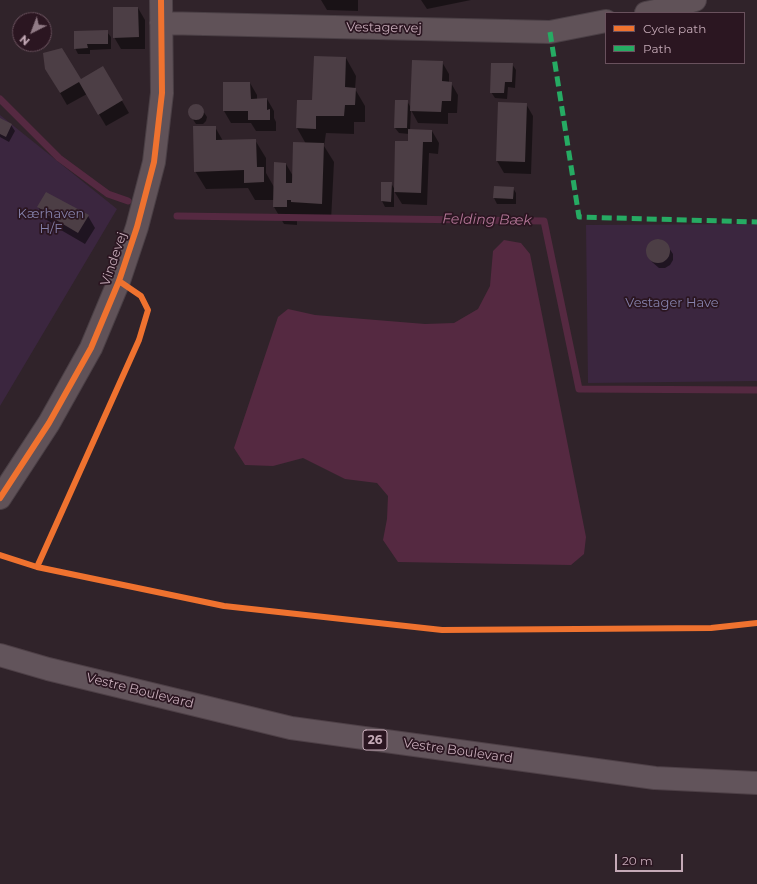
<!DOCTYPE html>
<html>
<head>
<meta charset="utf-8">
<style>
	body { margin:0 }
	#map { position:relative; width:757px; height:884px; overflow:hidden; background:#30232a; font-family:Montserrat,sans-serif }
	canvas { display:block }
	.legend { position:absolute; left:605px; top:12px; width:140px; height:52px; box-sizing:border-box; background:#2b1621; border:1px solid #69515d; margin:0; padding:5px 7px; list-style:none; font-size:12px; color:#c5aab7 }
	.legend li { display:flex; align-items:center; gap:8px; height:20px }
	.legend b { width:20px; border:1px solid #69515d }
	.north { position:absolute; left:12px; top:12px; width:40px; height:40px; box-sizing:border-box; background:#2b1621; border:1px solid #69515d; border-radius:50%; rotate:222deg; font-size:11px; font-weight:700; line-height:16px; text-align:center; color:#c5aab7 }
	.north::after { content:''; display:block; margin:auto; width:14px; height:18px; background:#917b86; clip-path:polygon(50% 0,100% 100%,50% 72%,0 100%) }
	.scale { position:absolute; left:615px; top:854px; width:68px; height:18px; box-sizing:border-box; border:2px solid #c5aab7; border-top:0; padding-left:5px; font-size:12px; line-height:14px; white-space:nowrap; color:#c5aab7; -webkit-text-stroke:3px #2b1621; paint-order:stroke }
</style>
</head>
<body>
<div id="map">
<canvas width="757" height="884"></canvas>
<ul class="legend">
<li><b style="height:5px;background:#ef722f"></b>Cycle path</li>
<li><b style="height:5px;background:#26ab63"></b>Path</li>
</ul>
<div class="north">N</div>
<div class="scale">20 m</div>
</div>
<script>
const c = document.querySelector('canvas').getContext('2d');
c.lineJoin = 'round';
function fill(path, color) {
  c.fillStyle = color;
  c.fill(path, 'evenodd');
}
function shape(rows) {
  const path = new Path2D();
  for (const r of rows) {
    if (r.length === 3) {
      path.moveTo(r[0] + r[2], r[1]);
      path.arc(r[0], r[1], r[2], 0, 2 * Math.PI);
      continue;
    }
    path.moveTo(r[0], r[1]);
    for (let i = 2; i < r.length; i += 2) path.lineTo(r[i], r[i + 1]);
  }
  return path;
}
function strokePath(path, color, width, dash) {
  c.strokeStyle = color;
  c.lineWidth = width;
  c.lineCap = dash ? 'butt' : 'round';
  c.setLineDash(dash || []);
  c.stroke(path);
}
function drawText(font, color, halo, rows, align = 'center') {
  c.font = font + ' Montserrat,sans-serif';
  c.lineWidth = 3.5;
  c.setLineDash([]);
  c.textBaseline = 'middle';
  c.strokeStyle = halo;
  c.fillStyle = color;
  for (const [text, x, y, turn = 0] of rows) {
    c.save();
    c.translate(x, y);
    c.rotate((+turn || 0) * Math.PI / 180);
    c.textAlign = isNaN(turn) ? turn : align;
    if (halo) c.strokeText(text, 0, 0);
    c.fillText(text, 0, 0);
    c.restore();
  }
}
fill(shape([
	[0,115,117,209,0,406],
	[757,224,757,381,588,383,586,225]
]), '#3b263f');
fill(shape([
	[504,240,521,243,530,254,586,537,584,554,571,565,398,562,383,540,387,519,388,496,377,483,345,479,303,458,273,466,245,465,234,448,278,317,288,309,315,315,425,324,454,323,478,309,490,286,493,251]
]), '#552941');
fill(shape([
	[321,0,358,0,358,11,327,10],
	[421,0,471,0,427,9],
	[138,8,145,20,145,49,121,49,114,37],
	[107,32,111,37,111,49,90,50,90,54,78,54,75,48],
	[346,58,356,76,355,89,365,106,365,122,354,122,354,134,326,133,324,146,334,162,331,221,302,220,301,218,297,217,297,225,284,224,274,207,274,200,255,200,248,188,206,189,195,171,215,127,223,141,255,140,266,158,266,173,274,187,286,164,293,176,306,144,297,128,313,101],
	[442,62,449,74,449,83,451,83,458,95,457,113,448,113,448,124,418,123,411,110,410,130,432,131,439,143,438,154,429,153,427,205,402,204,394,191,394,207,385,207,382,201,382,183,391,183,395,190,409,142,409,134,399,133,395,128,407,101,411,108],
	[512,64,516,70,515,88,508,87,507,99,495,98,491,92],
	[103,68,129,113,106,126,87,94,67,105,46,69,80,81],
	[250,83,257,95,257,99,267,99,274,111,274,118,276,122,276,131,256,131,251,123,231,123,224,111],
	[526,104,533,116,531,174,504,173,497,161],
	[194,105,199,105,207,117,206,121,203,124,196,124,190,115,191,107],
	[0,119,11,125,15,131,9,142,0,137],
	[513,188,516,193,516,204,497,204,494,198],
	[38,207,88,216,95,228,85,244,54,226,52,223,45,219],
	[660,239,665,242,673,254,673,260,670,265,665,268,659,268,652,262,647,250,649,244,654,240]
]), '#0007');
strokePath(shape([
	[0,99,59,158,108,194,128,201],
	[177,216,544,221,579,389,757,390]
]), '#552941', 7);
fill(shape([
	[113,7,138,7,139,37,113,38],
	[108,30,108,44,87,44,88,48,74,49,74,31],
	[62,48,81,79,103,66,123,100,98,115,79,82,60,93,45,69,43,53],
	[314,56,346,57,345,87,356,88,355,105,345,105,344,116,316,116,316,129,296,128,297,100,312,100],
	[412,60,443,61,442,81,452,82,451,101,442,101,441,112,410,111],
	[491,63,513,63,512,82,505,82,504,93,490,93],
	[223,82,250,82,251,99,267,98,267,110,270,109,270,120,248,120,248,111,223,111],
	[395,100,408,100,407,128,394,128],
	[498,102,527,103,525,162,496,161],
	[196,112,8],
	[0,118,12,124,6,137,0,134],
	[193,126,216,126,216,140,256,139,257,167,264,167,264,182,244,183,244,170,194,172],
	[408,129,432,130,432,142,423,142,421,193,394,192,395,141,408,141],
	[293,142,324,143,322,204,291,202,291,200,287,200,287,207,273,207,274,162,286,163,286,183,292,183],
	[381,182,392,182,391,202,381,201],
	[494,186,514,187,513,199,493,198],
	[46,192,89,215,78,233,46,214,46,212,37,207],
	[658,251,12]
]), '#4c3e45');
const minor = shape([
	[646,13,669,8,695,0],
	[161,23,550,32,606,21],
	[0,498,49,423,91,348,119,281,137,227,154,162,162,93,161,0]
]);
const major = shape([
	[0,655,48,669,291,728,655,778,757,783]
]);
strokePath(minor, '#4a3f45', 24);
strokePath(major, '#4e4047', 24);
strokePath(minor, '#605258', 22);
strokePath(major, '#62545b', 22);
strokePath(shape([
	[550,32,579,217,757,222]
]), '#26ab63', 5, [10, 5]);
strokePath(shape([
	[0,498,49,423,91,348,119,281,137,227,154,162,162,93,161,0],
	[0,555,37,567,224,606,442,630,711,628,757,623],
	[37,567,139,340,148,310,141,296,119,281]
]), '#ef722f', 6);
for (const [x, y, w] of [
	[375,740,24]
]) {
  const box = new Path2D();
  box.roundRect(x - w / 2, y - 10, w, 20, 3);
  c.fillStyle = '#2b1621';
  c.fill(box);
  strokePath(box, '#c5aab7', 1);
}
drawText('bold 12px', '#c5aab7', null, [
	["26",375,740]
]);
drawText('13px', '#c5aab7', '#2b1621', [
	["Vestagervej",384,28,1],
	["Vindevej",114,259,-71],
	["Vestre Boulevard",140,691,14],
	["Vestre Boulevard",458,751,8]
]);
drawText('13px', '#8581ab', '#2b1621', [
	["Kærhaven",51,214],
	["H/F",51,229],
	["Vestager Have",672,303]
]);
drawText('italic 14px', '#b47798', '#2b1621', [
	["Felding Bæk",487,220,1]
]);
</script>
</body>
</html>
